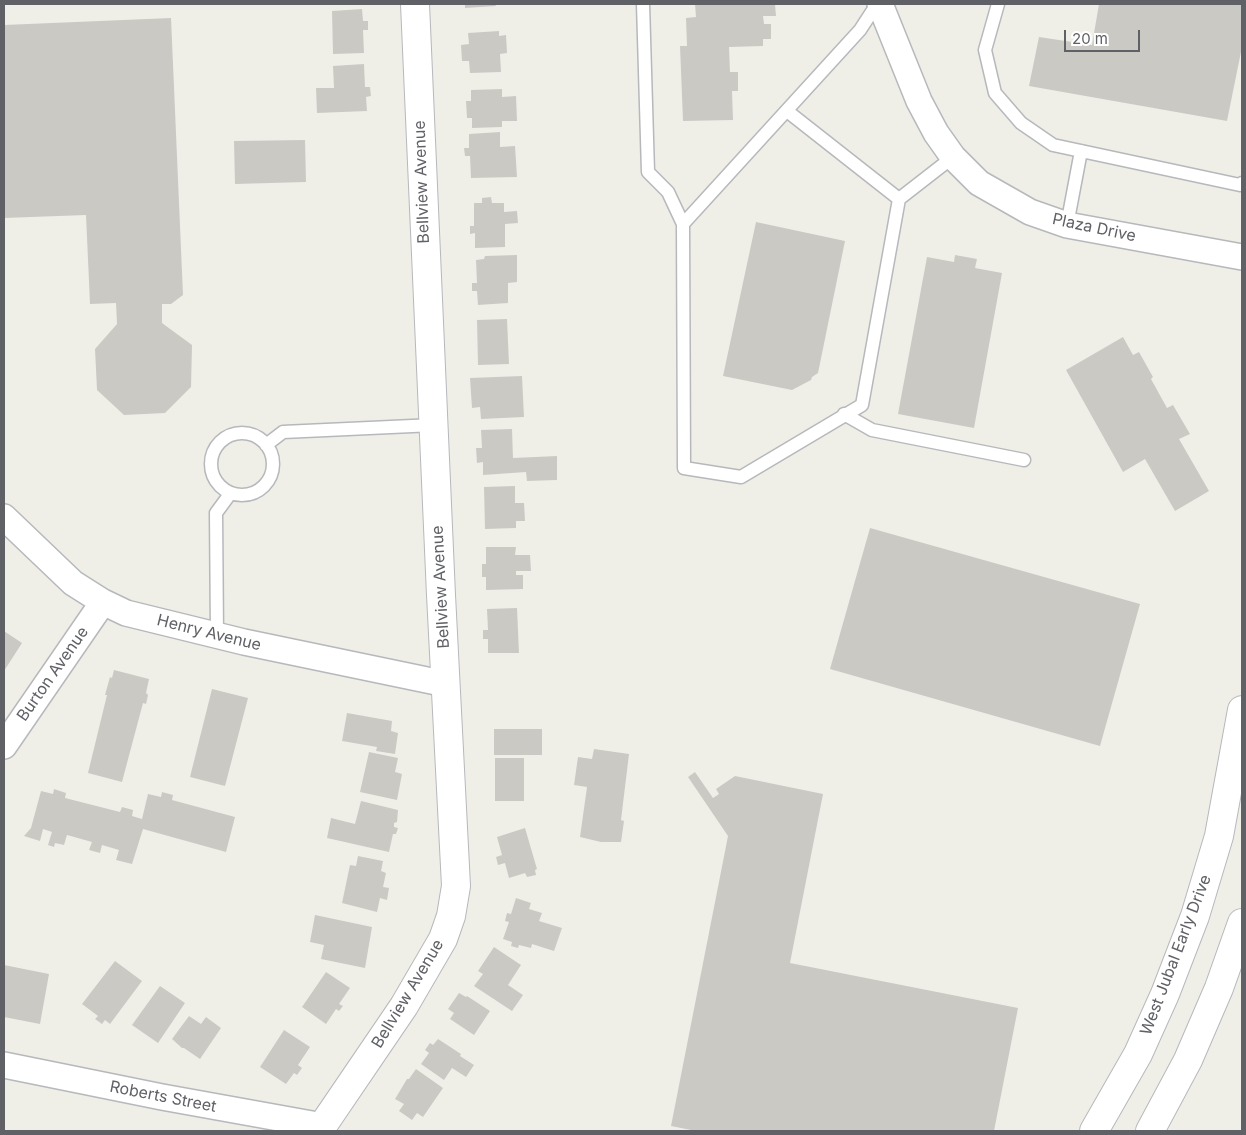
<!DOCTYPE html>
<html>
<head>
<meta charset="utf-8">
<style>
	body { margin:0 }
	#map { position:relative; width:1246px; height:1135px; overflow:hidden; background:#efefe8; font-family:Inter,sans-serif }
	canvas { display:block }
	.frame { position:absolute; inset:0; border:5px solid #5f6166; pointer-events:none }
	.scale { position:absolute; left:1064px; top:30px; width:76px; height:22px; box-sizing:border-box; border:2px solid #5f6166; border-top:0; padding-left:6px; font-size:15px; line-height:18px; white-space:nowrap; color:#5f6166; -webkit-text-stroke:4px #fff; paint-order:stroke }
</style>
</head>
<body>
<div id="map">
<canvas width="1246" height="1135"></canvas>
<div class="frame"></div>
<div class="scale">20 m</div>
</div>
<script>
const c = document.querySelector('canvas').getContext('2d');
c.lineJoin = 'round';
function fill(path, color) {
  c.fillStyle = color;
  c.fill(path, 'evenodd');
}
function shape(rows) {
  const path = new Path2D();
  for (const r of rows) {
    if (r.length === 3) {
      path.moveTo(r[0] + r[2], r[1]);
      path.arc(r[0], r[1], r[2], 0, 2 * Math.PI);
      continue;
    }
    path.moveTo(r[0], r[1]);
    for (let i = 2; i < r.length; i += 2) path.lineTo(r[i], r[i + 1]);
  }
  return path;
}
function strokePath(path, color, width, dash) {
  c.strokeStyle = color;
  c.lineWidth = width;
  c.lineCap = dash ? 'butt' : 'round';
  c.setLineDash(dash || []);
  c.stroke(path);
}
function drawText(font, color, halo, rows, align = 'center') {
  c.font = font + ' Inter,sans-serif';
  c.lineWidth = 5;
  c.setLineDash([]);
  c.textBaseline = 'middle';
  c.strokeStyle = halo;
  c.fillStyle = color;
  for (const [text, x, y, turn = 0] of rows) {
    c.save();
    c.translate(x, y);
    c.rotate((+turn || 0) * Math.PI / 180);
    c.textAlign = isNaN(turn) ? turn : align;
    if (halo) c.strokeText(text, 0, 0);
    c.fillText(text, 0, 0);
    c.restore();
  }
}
fill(shape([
	[465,4,495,4,496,6,465,8],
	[695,4,775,4,776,16,763,16,764,24,771,24,771,39,763,39,763,46,729,47,730,72,738,72,738,91,732,91,733,120,683,121,680,46,687,46,686,18,696,17],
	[1099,4,1242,4,1242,47,1227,121,1029,86,1039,37,1092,45],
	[362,9,363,21,368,21,368,30,363,30,364,53,333,54,332,11],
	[171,18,183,295,171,304,162,304,162,323,192,345,191,387,165,413,124,415,97,390,95,349,117,324,116,303,90,304,86,215,4,218,4,25],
	[499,31,499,36,506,35,507,53,500,54,501,72,470,73,469,61,462,61,461,45,469,44,468,33],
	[364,64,365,87,370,87,371,96,366,97,367,111,317,113,316,88,334,88,333,66],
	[502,89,502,97,516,96,517,121,502,121,502,127,472,128,472,118,467,118,466,101,471,101,471,90],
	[500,132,500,147,515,146,517,177,471,178,470,156,465,156,464,148,469,148,469,134],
	[305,140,306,182,235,184,234,141],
	[491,197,492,203,504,203,504,212,517,211,518,223,505,224,505,247,475,248,475,233,470,234,470,226,474,226,474,203,482,203,482,198],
	[756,222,845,241,818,373,812,377,811,380,792,390,723,376],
	[517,255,517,282,508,283,508,303,478,305,477,291,472,291,472,283,477,283,476,260,484,259,485,256],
	[955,255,977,259,975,268,1002,273,974,428,898,414,927,257,954,262],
	[507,319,509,364,478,365,477,320],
	[1123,337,1133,355,1139,352,1153,377,1151,379,1167,408,1173,405,1190,434,1179,439,1209,491,1175,511,1145,459,1123,472,1066,370],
	[522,376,524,417,481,419,480,407,472,408,470,378],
	[512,429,513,458,557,456,557,480,527,481,526,472,483,475,483,462,477,463,476,448,482,448,481,430],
	[515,486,515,503,524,503,525,521,516,521,516,528,485,529,484,487],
	[870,528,1140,604,1100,746,830,669],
	[486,547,516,547,515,555,530,555,531,571,516,571,516,575,523,575,523,589,486,590,486,577,482,577,482,564,486,564],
	[517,608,519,653,488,653,488,639,483,639,483,630,488,630,487,609],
	[4,631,22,643,4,671],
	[114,670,149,679,146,693,148,695,146,704,143,703,122,782,88,773,107,695,105,695,110,677,112,678],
	[212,689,248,698,225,786,190,777],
	[347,713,392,721,391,731,398,733,395,754,376,751,377,747,342,741],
	[494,729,542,729,542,755,494,755],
	[594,749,629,754,621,820,624,821,621,842,601,842,580,837,587,787,574,785,578,757,592,759],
	[369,752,398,758,395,772,402,774,397,800,360,792],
	[495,758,524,758,524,801,495,801],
	[695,772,713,798,719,794,716,789,735,776,823,794,790,963,1018,1008,994,1131,696,1131,671,1126,728,836,688,777],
	[54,789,66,793,65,798,120,812,122,807,133,810,132,816,142,819,148,794,161,797,162,792,173,795,172,800,235,817,226,852,143,829,132,864,116,860,119,850,102,845,100,853,89,850,92,842,67,835,64,845,55,843,54,847,48,845,52,832,43,829,40,841,24,836,31,828,41,791,53,794],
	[361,801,398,810,397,822,394,823,394,827,398,828,396,834,393,834,389,852,327,838,331,818,355,824],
	[525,828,537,869,535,870,536,875,527,877,525,873,509,878,505,863,498,865,496,857,502,855,497,837],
	[358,856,383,861,381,871,386,873,383,887,389,888,387,900,380,898,377,912,342,903,350,865,356,866],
	[516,898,531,903,529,909,542,913,539,921,562,928,554,951,532,944,531,948,519,945,518,948,511,946,512,942,503,939,509,922,505,921,507,913,511,914],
	[315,915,372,927,365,968,321,959,324,945,310,942],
	[494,947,521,965,508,985,523,995,512,1011,474,986,483,974,478,971],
	[115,961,142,981,110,1024,105,1020,102,1024,95,1019,98,1016,82,1004],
	[4,965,49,974,40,1024,4,1017],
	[326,972,350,988,339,1004,343,1006,339,1011,336,1009,326,1024,302,1007],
	[160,986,185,1003,158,1043,132,1025],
	[459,993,466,997,467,996,490,1011,474,1035,450,1019,454,1013,448,1009],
	[189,1016,201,1024,206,1017,221,1028,200,1059,184,1048,182,1048,172,1039],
	[284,1030,310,1047,298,1065,302,1068,297,1075,294,1073,286,1084,260,1067],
	[438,1039,461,1054,460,1056,474,1065,466,1077,452,1068,444,1080,421,1064,429,1053,425,1050,430,1043,433,1045],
	[416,1069,443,1088,423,1117,417,1113,412,1120,399,1111,404,1104,395,1099,407,1079,409,1079]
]), '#cbc9c4');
const service = shape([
	[643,4,648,172,668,192,683,224],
	[877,4,860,30,683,224,684,468,741,477,862,405,899,199,953,157],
	[998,4,985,50,995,93,1021,123,1053,145,1240,185,1242,183],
	[787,111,899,199],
	[1067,225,1081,151],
	[844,414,872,430,1024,460],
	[242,464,31],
	[266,445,283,432,434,425],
	[217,635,216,513,230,494]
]);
const minor = shape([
	[880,4,919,101,936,133,953,157,979,183,1030,212,1067,225,1242,257],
	[4,517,73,583,103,602,126,613,244,642,446,684],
	[4,746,103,602],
	[4,1065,162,1097,323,1126]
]);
const tertiary = shape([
	[319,1131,404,1006,443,939,451,916,456,886,441,595,415,4]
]);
const secondary = shape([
	[1094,1131,1138,1054,1165,994,1195,916,1219,836,1242,710],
	[1150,1131,1188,1060,1219,988,1242,923]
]);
strokePath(service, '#b7b8bc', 15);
strokePath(minor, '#b7b8bc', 28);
strokePath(tertiary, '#b7b8bc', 30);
strokePath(secondary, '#b6b8bd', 30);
strokePath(service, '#fff', 12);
strokePath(minor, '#fff', 25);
strokePath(tertiary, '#fff', 28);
strokePath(secondary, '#fff', 28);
drawText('16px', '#5f6166', '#fff', [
	["Bellview Avenue",422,182,-92],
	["Plaza Drive",1094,228,12],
	["Bellview Avenue",441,587,-93],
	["Henry Avenue",209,633,14],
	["Burton Avenue",53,674,-55],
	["West Jubal Early Drive",1176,955,-69],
	["Bellview Avenue",408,994,-59],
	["Roberts Street",163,1097,11]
]);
</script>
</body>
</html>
